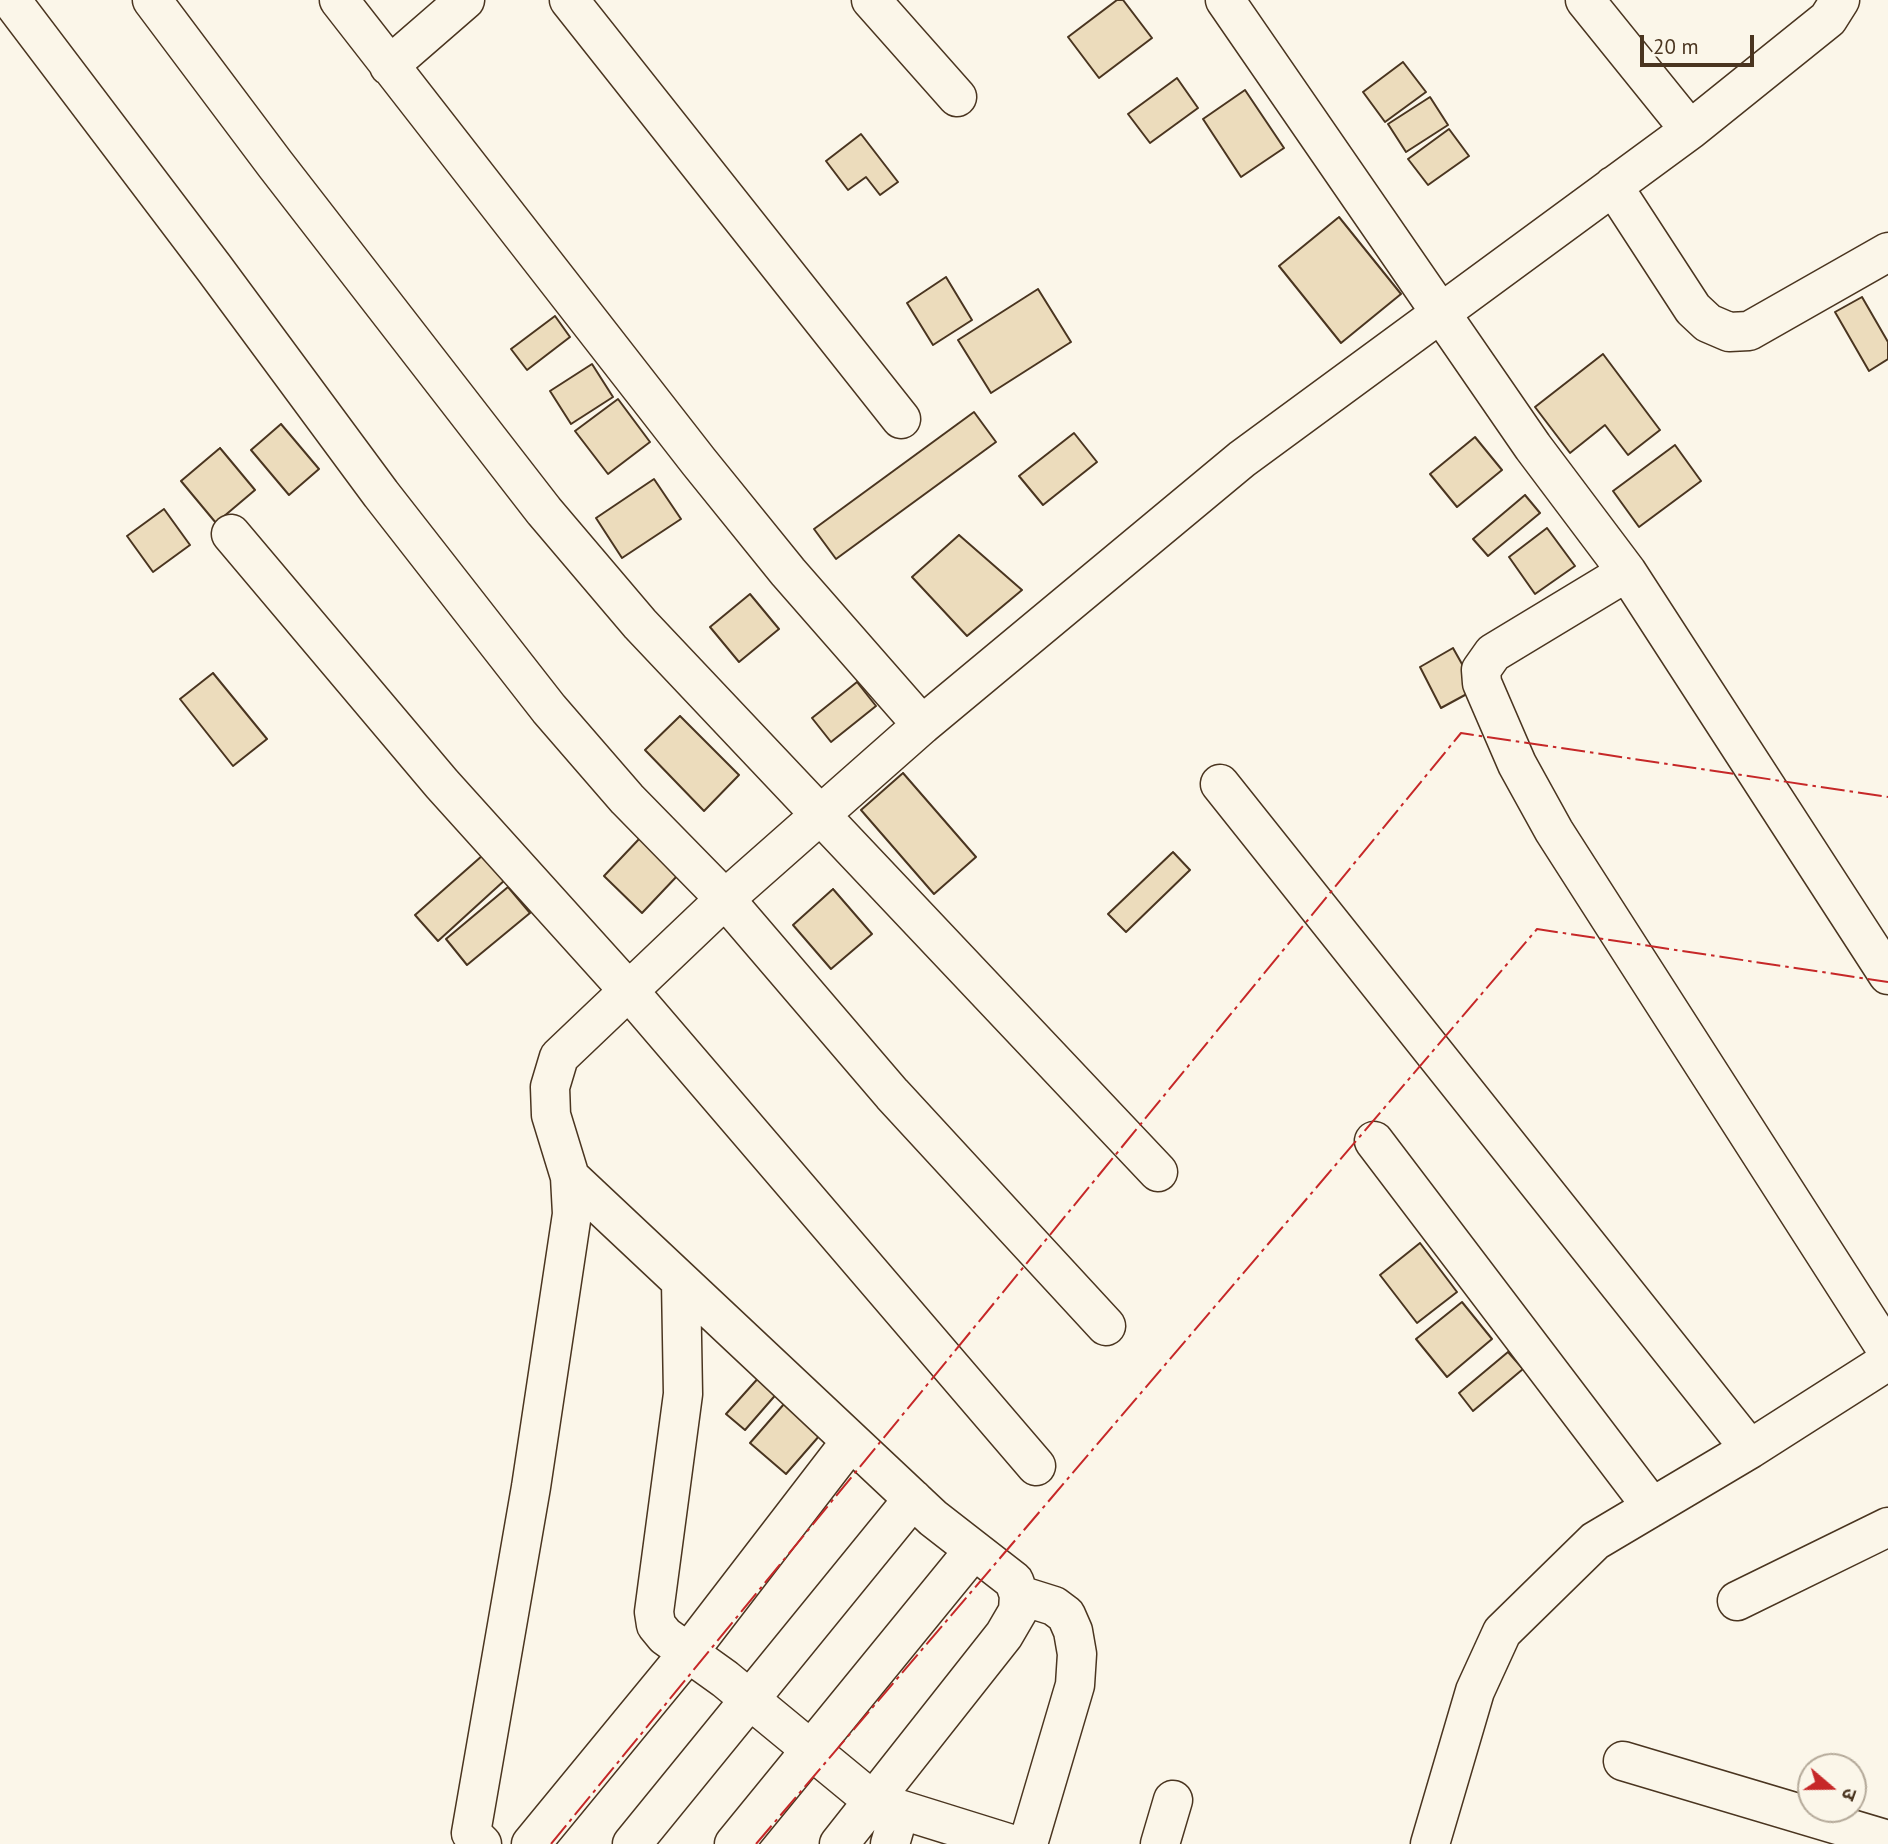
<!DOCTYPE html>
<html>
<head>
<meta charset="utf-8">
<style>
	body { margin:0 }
	#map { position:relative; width:1888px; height:1844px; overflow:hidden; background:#fbf6e9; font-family:"PT Sans","Noto Sans Devanagari",sans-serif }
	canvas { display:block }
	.north { position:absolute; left:1797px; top:1753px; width:70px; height:70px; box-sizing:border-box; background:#fbf6e9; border:2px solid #b4a999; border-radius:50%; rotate:110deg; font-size:19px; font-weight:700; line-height:28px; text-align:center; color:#4a3520 }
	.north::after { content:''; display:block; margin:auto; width:24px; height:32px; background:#c62828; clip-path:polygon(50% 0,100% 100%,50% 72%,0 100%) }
	.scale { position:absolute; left:1640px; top:35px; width:114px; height:32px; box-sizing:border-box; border:4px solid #4a3520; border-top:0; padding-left:9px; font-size:21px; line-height:24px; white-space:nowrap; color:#4a3520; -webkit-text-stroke:5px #fbf6e9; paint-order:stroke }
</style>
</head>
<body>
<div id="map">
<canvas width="1888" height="1844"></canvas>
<div class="north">उ</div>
<div class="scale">20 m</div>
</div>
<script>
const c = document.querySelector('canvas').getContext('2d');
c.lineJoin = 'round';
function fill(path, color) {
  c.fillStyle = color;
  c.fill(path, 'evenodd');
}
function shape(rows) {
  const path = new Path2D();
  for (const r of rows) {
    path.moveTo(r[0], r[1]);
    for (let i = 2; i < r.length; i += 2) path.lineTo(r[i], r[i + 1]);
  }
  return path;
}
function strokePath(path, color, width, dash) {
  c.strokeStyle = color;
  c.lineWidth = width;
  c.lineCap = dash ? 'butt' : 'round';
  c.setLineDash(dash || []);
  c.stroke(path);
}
const building = shape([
	[1117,0,1123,0,1152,38,1099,78,1068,37,1117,0],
	[1403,62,1426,92,1385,122,1363,92,1403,62],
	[1177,78,1198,108,1150,143,1128,114,1177,78],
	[1245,90,1284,148,1241,177,1203,119,1245,90],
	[1430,97,1448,125,1406,152,1388,124,1430,97],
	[1449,129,1469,156,1428,185,1408,159,1449,129],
	[861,134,898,182,880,195,866,177,848,190,826,161,861,134],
	[1339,217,1401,294,1341,343,1279,266,1339,217],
	[946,277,972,320,933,345,907,303,946,277],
	[1038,289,1071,342,991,393,958,340,1038,289],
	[1862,297,1888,342,1888,359,1869,371,1835,312,1862,297],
	[555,316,570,337,527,370,511,349,555,316],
	[1603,354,1660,430,1628,455,1605,425,1570,453,1535,407,1603,354],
	[592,364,613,397,571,424,550,391,592,364],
	[618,399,650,442,608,474,575,431,618,399],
	[974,412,996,442,836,559,814,529,974,412],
	[281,424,319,469,289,495,251,450,281,424],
	[1074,433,1097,462,1043,505,1019,476,1074,433],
	[1475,437,1502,470,1457,507,1430,474,1475,437],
	[1675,445,1701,481,1639,527,1613,491,1675,445],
	[220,448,255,490,216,523,181,481,220,448],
	[654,479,681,519,622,558,596,518,654,479],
	[1525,495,1540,513,1488,556,1473,539,1525,495],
	[164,509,190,545,153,572,127,536,164,509],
	[1547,528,1575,566,1535,594,1509,557,1547,528],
	[959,535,1022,590,967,636,912,577,959,535],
	[750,594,779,629,739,662,710,627,750,594],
	[1453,648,1476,689,1441,708,1420,667,1453,648],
	[213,673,267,739,233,766,180,699,213,673],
	[857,682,876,706,831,742,812,718,857,682],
	[680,716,739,775,704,811,645,750,680,716],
	[903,773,976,857,934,894,861,810,903,773],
	[640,838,678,875,642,913,604,876,640,838],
	[1173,852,1190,870,1126,932,1108,914,1173,852],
	[483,855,506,879,438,941,415,915,483,855],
	[508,887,530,913,467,965,446,939,508,887],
	[833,889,872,934,831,969,793,925,833,889],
	[1420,1243,1457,1292,1417,1323,1380,1275,1420,1243],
	[1462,1302,1492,1339,1447,1377,1416,1339,1462,1302],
	[1508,1352,1523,1369,1473,1411,1459,1393,1508,1352],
	[761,1375,779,1391,745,1430,726,1414,761,1375],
	[784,1404,820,1435,786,1474,750,1443,784,1404]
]);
fill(building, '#ecdcbc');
strokePath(building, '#4a3520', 2);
const minor = shape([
	[11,0,214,268,381,494,549,709,627,799,725,899,892,1094,1106,1326],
	[152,0,275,164,544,511,640,624,1158,1172],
	[339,0,699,462,788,572,922,725],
	[569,0,901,419],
	[871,0,957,97],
	[1225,0,1533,447,1627,572,1888,975],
	[1585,0,1690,130],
	[389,66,465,0],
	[1613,186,1693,309,1708,323,1729,332,1749,331,1888,252],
	[231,534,442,784,628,990,1036,1466],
	[1627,572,1493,653,1481,670,1482,683,1517,764,1554,831,1888,1352],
	[1220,784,1750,1449],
	[1374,1141,1652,1507],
	[570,1177,933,1518,1014,1581,1019,1595,1018,1611,1004,1635,839,1844],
	[681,1282,683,1394,654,1612,656,1625,665,1636,725,1679,873,1801,1011,1844],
	[1019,1595,1054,1606,1066,1615,1073,1631,1077,1654,1075,1685,1028,1844],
	[1737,1601,1888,1527],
	[1623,1761,1888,1840],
	[482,1844,471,1833,531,1487,572,1214,570,1177,551,1115,550,1087,559,1057,725,899,922,725,1242,459,1690,130,1828,19,1840,0],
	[531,1844,688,1653,851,1441],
	[632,1844,913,1499],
	[734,1844,974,1550],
	[890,1844,900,1810],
	[1160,1844,1173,1800],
	[1430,1844,1475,1691,1502,1632,1595,1541,1750,1449,1888,1361]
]);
strokePath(minor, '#4a3520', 41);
strokePath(minor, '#fbf6e9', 38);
strokePath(shape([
	[551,1844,1461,733,1888,797],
	[756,1844,1537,929,1888,982]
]), '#c62828', 2, [24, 5, 3.5, 5]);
</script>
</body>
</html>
